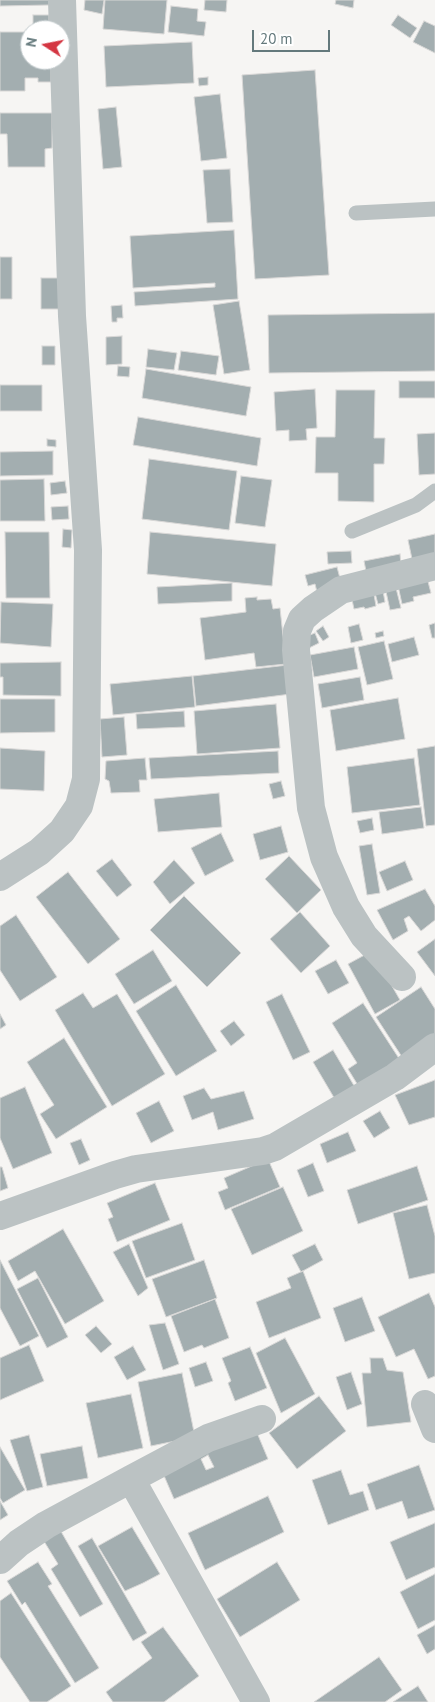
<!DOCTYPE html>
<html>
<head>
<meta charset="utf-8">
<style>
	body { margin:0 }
	#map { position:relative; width:435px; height:1702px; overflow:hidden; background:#f6f5f3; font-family:"PT Sans",sans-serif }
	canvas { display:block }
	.north { position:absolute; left:20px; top:20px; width:50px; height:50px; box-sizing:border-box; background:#fff; border:1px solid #c1c9cb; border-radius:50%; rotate:281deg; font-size:14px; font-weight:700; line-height:20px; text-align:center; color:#64797c }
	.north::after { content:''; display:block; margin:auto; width:18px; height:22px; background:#d43642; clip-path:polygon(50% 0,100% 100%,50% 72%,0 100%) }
	.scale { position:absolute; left:252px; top:30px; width:78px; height:22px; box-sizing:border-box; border:2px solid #64797c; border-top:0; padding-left:6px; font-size:15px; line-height:18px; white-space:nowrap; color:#64797c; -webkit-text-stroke:4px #fff; paint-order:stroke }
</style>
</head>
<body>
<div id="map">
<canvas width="435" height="1702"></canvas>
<div class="north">N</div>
<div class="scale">20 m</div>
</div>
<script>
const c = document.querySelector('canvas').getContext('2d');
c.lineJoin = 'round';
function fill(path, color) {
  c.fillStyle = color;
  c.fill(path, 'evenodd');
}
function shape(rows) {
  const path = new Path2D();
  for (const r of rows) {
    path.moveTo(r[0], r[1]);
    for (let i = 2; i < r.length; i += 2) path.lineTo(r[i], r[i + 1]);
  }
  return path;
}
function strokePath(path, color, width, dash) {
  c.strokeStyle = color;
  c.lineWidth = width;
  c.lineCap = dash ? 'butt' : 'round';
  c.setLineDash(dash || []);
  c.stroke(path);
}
const building = shape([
	[0,0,49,0,49,5,0,6,0,0],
	[85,0,104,0,102,14,84,10,85,0],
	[105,0,167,0,164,34,103,29,105,0],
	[205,0,227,0,226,12,204,10,205,0],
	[336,0,354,0,353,8,335,4,336,0],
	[171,6,198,9,197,21,206,22,204,36,168,32,171,6],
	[33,15,49,15,49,27,33,27,33,15],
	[398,15,417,28,410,38,391,25,398,15],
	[424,21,435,26,435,53,413,42,424,21],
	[0,32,30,32,30,60,44,60,44,68,51,68,51,82,38,82,38,78,25,78,25,91,0,91,0,32],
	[192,42,194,83,106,87,104,46,192,42],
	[315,70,329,275,255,279,242,75,315,70],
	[208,77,208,85,199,86,198,78,208,77],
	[220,94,227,158,201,161,194,97,220,94],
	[116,107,122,167,103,169,98,109,116,107],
	[0,113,52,113,52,148,45,149,45,167,8,167,7,134,0,134,0,113],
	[230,169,233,222,207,223,203,170,230,169],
	[234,230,238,299,135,306,134,292,215,287,215,283,133,288,130,236,234,230],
	[0,257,12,257,12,299,0,299,0,257],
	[41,278,59,278,59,309,41,309,41,278],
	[239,301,250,370,224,374,213,305,239,301],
	[122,305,123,318,117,318,117,322,112,322,111,306,122,305],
	[435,313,435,371,269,373,268,315,435,313],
	[122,336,122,364,106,365,106,337,122,336],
	[42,346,55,346,55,365,42,365,42,346],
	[148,349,177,353,174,370,146,367,148,349],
	[181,351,219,356,216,375,178,370,181,351],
	[118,366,130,367,129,377,117,376,118,366],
	[146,369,251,387,246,416,142,398,146,369],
	[399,381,435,381,435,398,399,398,399,381],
	[0,385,42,385,42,411,0,411,0,385],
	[315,389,317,428,306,429,307,440,289,441,289,430,276,431,274,392,315,389],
	[336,390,375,390,374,438,385,438,384,464,374,464,374,502,338,501,338,473,315,473,316,437,335,437,336,390],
	[138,417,261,438,257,466,133,445,138,417],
	[435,433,435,474,419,475,417,434,435,433],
	[47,439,56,440,56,447,47,446,47,439],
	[53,451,53,475,0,476,0,452,53,451],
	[149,459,237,471,229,530,142,519,149,459],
	[241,476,272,480,265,527,235,523,241,476],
	[44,479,45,521,0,521,0,480,44,479],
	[65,481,67,493,51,495,50,483,65,481],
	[68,506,69,519,52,520,51,507,68,506],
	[63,529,72,530,71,548,62,547,63,529],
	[5,532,49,532,50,598,6,598,5,532],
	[150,532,276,544,272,586,147,574,150,532],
	[435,534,435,556,412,559,408,540,435,534],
	[351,551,352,563,328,564,327,552,351,551],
	[400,554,401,565,366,571,364,561,400,554],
	[337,567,342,586,317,592,315,584,308,586,305,575,337,567],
	[426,574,431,593,413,597,414,601,402,604,397,581,426,574],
	[232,583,232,601,158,604,157,587,232,583],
	[395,584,401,608,390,610,385,587,395,584],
	[373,589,376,606,365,609,364,607,354,609,351,595,373,589],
	[383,591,385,602,378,604,375,593,383,591],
	[257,597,257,600,271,599,273,609,280,608,286,664,256,667,254,653,205,660,200,618,246,612,245,598,257,597],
	[1,602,53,604,51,647,0,643,1,602],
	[435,623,435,638,432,638,429,625,435,623],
	[359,624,363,640,351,643,348,627,359,624],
	[323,626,329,637,323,641,316,631,323,626],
	[383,631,384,636,376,638,375,633,383,631],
	[315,633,319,643,309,648,305,637,315,633],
	[414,637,419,655,392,662,388,644,414,637],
	[384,641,393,679,367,685,358,647,384,641],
	[354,647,358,669,314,677,310,655,354,647],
	[61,662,61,696,3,695,3,677,0,677,0,663,61,662],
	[288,665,291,694,196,706,193,676,288,665],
	[192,676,195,707,113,715,110,684,192,676],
	[360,677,364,700,322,708,318,684,360,677],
	[398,698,405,739,336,751,330,710,398,698],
	[0,699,55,699,55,732,0,733,0,699],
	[276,704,280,748,197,754,194,711,276,704],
	[184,711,185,727,137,729,136,714,184,711],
	[124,717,127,755,102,757,100,719,124,717],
	[435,746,435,825,426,826,417,749,435,746],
	[0,748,45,751,44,791,0,789,0,748],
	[278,751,279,773,151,779,149,758,278,751],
	[145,758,147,780,139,780,140,792,111,793,109,781,105,779,106,761,145,758],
	[414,758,420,805,352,813,347,767,414,758],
	[281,781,285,796,273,799,269,784,281,781],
	[219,793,222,827,158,832,154,799,219,793],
	[421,807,424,828,382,834,379,812,421,807],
	[372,818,374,830,360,833,357,821,372,818],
	[281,826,288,852,260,860,253,834,281,826],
	[221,833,234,861,205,876,191,848,221,833],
	[372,844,380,893,367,895,359,846,372,844],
	[289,856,321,890,297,913,265,879,289,856],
	[112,859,132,885,117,897,96,871,112,859],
	[174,860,195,883,170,904,153,882,174,860],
	[405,861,413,880,387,891,379,872,405,861],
	[68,872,120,939,88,964,36,897,68,872],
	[425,889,435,906,435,920,421,931,409,916,404,919,408,931,393,940,377,910,425,889],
	[184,896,241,953,207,987,150,930,184,896],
	[300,912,330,946,301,973,270,939,300,912],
	[16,915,57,977,20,1001,0,970,0,926,16,915],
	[435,939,435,976,417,952,435,939],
	[153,950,172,981,134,1004,115,974,153,950],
	[372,951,400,1000,375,1014,348,964,372,951],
	[336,960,349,983,328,994,315,971,336,960],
	[176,985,217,1051,176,1076,136,1011,176,985],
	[421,987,435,1009,435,1040,404,1060,376,1017,421,987],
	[83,993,93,1008,117,994,165,1074,112,1106,55,1010,83,993],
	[282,994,310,1052,293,1060,266,1002,282,994],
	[363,1003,400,1060,359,1087,348,1069,357,1063,332,1023,363,1003],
	[0,1014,6,1025,0,1029,0,1014],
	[234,1021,245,1035,231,1046,220,1031,234,1021],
	[64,1038,107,1107,56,1139,40,1114,54,1105,27,1062,64,1038],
	[333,1050,356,1089,336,1101,313,1062,333,1050],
	[435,1080,435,1117,409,1125,395,1095,435,1080],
	[25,1087,52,1153,13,1169,0,1138,0,1098,25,1087],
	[204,1088,211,1099,244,1091,254,1119,218,1130,213,1112,192,1120,183,1096,204,1088],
	[159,1101,174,1131,151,1143,136,1113,159,1101],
	[380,1111,390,1128,374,1138,363,1121,380,1111],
	[348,1132,356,1151,327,1163,320,1144,348,1132],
	[81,1139,90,1160,79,1165,70,1143,81,1139],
	[268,1159,280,1187,225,1210,218,1192,228,1188,224,1178,268,1159],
	[313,1163,324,1191,308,1197,297,1170,313,1163],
	[417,1166,428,1200,358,1224,347,1190,417,1166],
	[0,1167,2,1167,8,1188,0,1191,0,1167],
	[155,1183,170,1220,117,1242,108,1219,113,1217,107,1203,155,1183],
	[283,1187,303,1231,252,1255,231,1209,283,1187],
	[427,1205,435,1236,435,1273,409,1279,393,1213,427,1205],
	[182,1223,195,1260,146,1278,132,1241,182,1223],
	[63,1229,104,1301,65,1324,35,1271,18,1281,8,1261,63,1229],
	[129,1244,148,1288,138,1296,113,1252,129,1244],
	[315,1244,323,1260,301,1272,292,1255,315,1244],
	[0,1260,39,1336,20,1346,0,1308,0,1260],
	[204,1260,217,1298,166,1317,152,1279,204,1260],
	[303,1271,321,1318,269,1338,256,1302,291,1288,287,1278,303,1271],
	[38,1278,68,1337,47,1348,17,1289,38,1278],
	[429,1293,435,1307,435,1376,428,1379,414,1349,396,1357,378,1317,429,1293],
	[362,1297,375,1331,345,1342,333,1308,362,1297],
	[215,1299,229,1338,204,1348,202,1345,184,1352,171,1316,215,1299],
	[165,1323,179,1364,163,1370,149,1325,165,1323],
	[96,1326,112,1344,101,1353,85,1335,96,1326],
	[285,1338,315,1394,281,1413,256,1353,285,1338],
	[29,1345,44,1381,0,1400,0,1358,29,1345],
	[133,1346,146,1370,127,1380,114,1357,133,1346],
	[250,1347,267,1388,235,1401,228,1383,231,1381,222,1358,250,1347],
	[370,1358,383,1358,387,1370,403,1372,411,1422,367,1427,362,1373,371,1373,370,1358],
	[206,1362,213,1381,195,1387,189,1368,206,1362],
	[351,1372,362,1404,347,1410,336,1377,351,1372],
	[182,1373,195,1437,151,1446,138,1382,182,1373],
	[131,1394,143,1448,98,1458,86,1403,131,1394],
	[319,1396,346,1431,297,1469,269,1433,319,1396],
	[255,1428,268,1459,174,1499,162,1471,255,1428],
	[208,1455,214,1467,206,1470,201,1459,208,1455],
	[29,1435,43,1487,27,1491,10,1440,29,1435],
	[82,1446,88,1478,47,1486,40,1454,82,1446],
	[0,1447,25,1490,3,1503,0,1498,0,1447],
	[419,1465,435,1510,408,1519,402,1501,376,1510,367,1484,419,1465],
	[341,1470,350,1495,363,1491,369,1510,328,1525,312,1480,341,1470],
	[268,1496,284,1532,205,1570,188,1533,268,1496],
	[0,1501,8,1515,0,1520,0,1501],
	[435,1523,435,1567,406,1580,390,1542,435,1523],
	[132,1527,160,1574,143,1583,125,1591,98,1546,132,1527],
	[59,1528,103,1604,80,1617,51,1569,58,1564,42,1538,59,1528],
	[92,1538,147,1633,133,1641,78,1546,92,1538],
	[38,1562,52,1584,48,1586,99,1668,75,1683,25,1602,22,1605,7,1581,38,1562],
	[277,1562,300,1600,240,1637,217,1599,277,1562],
	[435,1574,435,1620,418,1629,400,1592,435,1574],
	[11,1593,71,1686,47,1702,30,1702,0,1657,0,1601,11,1593],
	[435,1625,435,1649,427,1654,417,1635,435,1625],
	[163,1627,199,1676,164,1702,113,1702,106,1692,152,1658,141,1642,163,1627],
	[379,1657,402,1690,385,1702,314,1702,379,1657],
	[418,1686,428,1702,393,1702,418,1686]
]);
fill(building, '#a3aeb0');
strokePath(building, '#d8d7d6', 1);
strokePath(shape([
	[356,213,435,209],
	[352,531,416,505,435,491]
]), '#bbc2c3', 15);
strokePath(shape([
	[0,877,39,852,62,831,79,806,86,779,88,550,72,316,62,0],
	[402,977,364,936,346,907,324,857,311,808,296,650,297,631,302,619,313,609,341,590,435,566],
	[0,1216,115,1175,136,1169,263,1151,275,1147,395,1077,435,1047],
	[425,1404,435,1429],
	[131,1479,256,1702],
	[0,1560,19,1543,46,1525,131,1479,208,1438,262,1419]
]), '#bbc2c3', 28);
</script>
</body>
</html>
